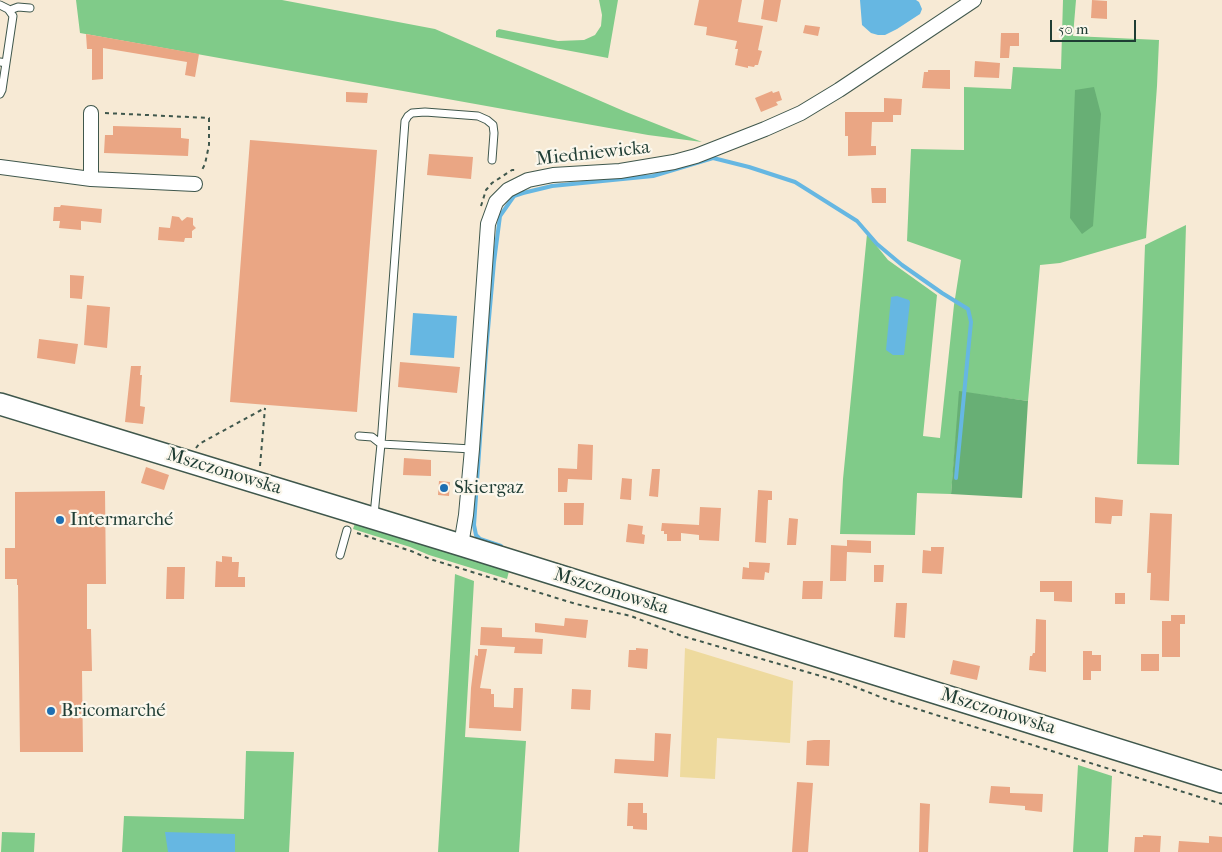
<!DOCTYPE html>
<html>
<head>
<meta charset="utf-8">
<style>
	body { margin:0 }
	#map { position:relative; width:1222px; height:852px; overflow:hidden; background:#f7ead5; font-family:"IM FELL French Canon",serif }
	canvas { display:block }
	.scale { position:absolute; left:1050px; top:20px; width:86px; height:22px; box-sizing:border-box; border:2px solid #1f3d34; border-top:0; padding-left:6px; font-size:15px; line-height:18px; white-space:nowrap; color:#1f3d34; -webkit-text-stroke:4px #fbf7ec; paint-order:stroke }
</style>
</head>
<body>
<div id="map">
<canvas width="1222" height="852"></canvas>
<div class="scale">50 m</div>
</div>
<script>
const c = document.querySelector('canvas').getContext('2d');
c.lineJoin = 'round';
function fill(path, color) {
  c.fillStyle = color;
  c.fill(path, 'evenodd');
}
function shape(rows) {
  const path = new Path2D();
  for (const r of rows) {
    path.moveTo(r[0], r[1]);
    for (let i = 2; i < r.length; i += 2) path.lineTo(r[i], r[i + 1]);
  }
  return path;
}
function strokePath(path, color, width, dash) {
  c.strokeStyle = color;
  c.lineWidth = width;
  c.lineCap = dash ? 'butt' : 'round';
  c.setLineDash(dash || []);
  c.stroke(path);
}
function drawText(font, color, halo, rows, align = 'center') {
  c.font = font + ' "IM FELL French Canon",serif';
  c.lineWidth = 4.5;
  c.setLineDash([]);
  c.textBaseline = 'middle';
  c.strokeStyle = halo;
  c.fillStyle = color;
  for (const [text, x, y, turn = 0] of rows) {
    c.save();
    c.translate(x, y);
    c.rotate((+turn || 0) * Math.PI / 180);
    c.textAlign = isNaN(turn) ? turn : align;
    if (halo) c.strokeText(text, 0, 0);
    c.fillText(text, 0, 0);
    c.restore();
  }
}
fill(shape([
	[76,0,282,0,435,29,626,112,702,142,648,135,80,33],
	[599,0,618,0,608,58,496,37,496,31,499,29,558,41,584,40,595,35,601,26,602,15],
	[1063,0,1076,0,1073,36,1159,40,1157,86,1146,238,1060,263,1040,265,1028,401,960,392,951,494,917,493,915,535,840,534,843,479,867,234,888,260,937,295,923,436,940,438,954,305,961,260,907,241,911,149,964,150,964,87,1011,89,1013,67,1061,69],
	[1186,225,1179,465,1137,464,1145,245],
	[356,520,509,571,507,579,429,555,410,547,353,529],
	[455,574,474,581,465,737,526,741,519,852,438,852],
	[246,751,294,752,289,852,122,852,124,816,244,819],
	[1078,765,1112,776,1108,852,1073,852],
	[2,832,35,833,34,852,1,852]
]), '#80cb89');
fill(shape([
	[1094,87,1101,114,1093,226,1082,234,1070,218,1075,90],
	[959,391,1028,401,1022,498,951,494]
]), '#68af75');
fill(shape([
	[685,648,793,681,790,743,717,738,715,779,680,777]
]), '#eeda9e');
fill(shape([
	[860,0,916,0,919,2,922,9,920,14,897,29,885,35,878,35,871,33,862,25],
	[897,296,909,300,910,302,904,355,893,355,886,350,891,297],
	[413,313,457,316,454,358,410,355],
	[165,832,235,834,235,852,168,852]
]), '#66b7e2');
strokePath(shape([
	[501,546,480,539,476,535,474,525,486,352,494,262,500,216,514,196,523,193,552,186,653,176,713,158,749,167,795,182,857,221,877,244,902,265,942,293,968,309,971,322,956,478]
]), '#66b7e2', 4);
fill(shape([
	[699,0,742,0,738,22,763,26,758,50,762,51,758,65,755,65,754,67,748,66,748,68,735,65,738,49,735,49,737,41,706,35,707,27,694,25],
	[764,0,781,0,777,22,761,19],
	[1092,0,1107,1,1107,19,1091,18],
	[805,25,820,27,818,36,803,33],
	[1001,33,1019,33,1019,46,1010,46,1009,58,1000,58],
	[86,34,199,54,195,77,185,75,187,62,103,48,103,79,92,80,92,49,87,49],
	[975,61,1000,63,999,78,974,77],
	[928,70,950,70,950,89,922,88,924,72,928,72],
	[772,91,773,93,779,91,782,100,776,102,778,105,761,112,755,98],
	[346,92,368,93,367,103,346,102],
	[884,98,902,99,901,115,893,115,893,122,872,122,871,146,876,146,876,155,848,156,848,136,845,136,845,112,884,112],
	[113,126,181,128,181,138,189,139,188,156,104,153,105,135,113,135],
	[250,140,377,150,357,412,230,402],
	[429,154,473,157,471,179,427,175],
	[871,188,886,188,886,203,872,203],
	[61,205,102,209,101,223,81,221,81,230,59,228,60,221,53,221,54,207,60,207],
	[172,216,179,217,182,221,187,217,193,218,193,225,196,228,192,231,192,238,185,238,184,242,158,240,159,227,170,228],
	[70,275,84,276,82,299,70,298],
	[87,305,110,307,107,348,84,345],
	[39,339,78,344,75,364,37,358],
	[400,362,460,367,457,393,398,387],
	[131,366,141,366,140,375,142,375,140,406,145,407,143,424,125,422],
	[578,444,593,445,592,480,568,479,567,492,558,492,558,468,577,469],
	[404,458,431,460,431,476,403,475],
	[146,467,169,475,164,490,141,483],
	[652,469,660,469,658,497,649,496],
	[622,478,632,479,631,500,620,499],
	[439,481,450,482,449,496,438,495],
	[758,490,772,491,772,500,768,500,766,543,755,542],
	[105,491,106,584,87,584,87,629,91,629,92,671,82,671,83,752,20,752,18,585,17,585,17,579,5,579,5,548,15,548,15,492],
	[1095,497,1123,500,1122,516,1112,516,1111,524,1095,523],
	[564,503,584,503,583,525,564,525],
	[700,507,721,508,719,541,699,540,699,535,681,533,681,541,667,541,667,534,664,534,664,531,661,531,662,523,699,525],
	[1150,513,1172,514,1169,601,1150,600,1151,573,1147,573],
	[789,518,798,519,796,545,787,545],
	[628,524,643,526,642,534,645,535,644,544,626,542],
	[847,540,871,541,871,553,847,552,846,581,830,581,831,545,847,546],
	[931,547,944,547,942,574,922,573,923,550,931,551],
	[222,556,232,557,232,562,239,562,238,577,245,577,245,587,215,587,216,561,222,562],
	[749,562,770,563,769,573,765,572,764,580,742,579,743,567,749,568],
	[874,565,884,565,883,582,874,582],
	[167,567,185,567,184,599,166,599],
	[803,581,823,581,822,599,802,599],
	[1040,581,1072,581,1072,602,1054,601,1054,592,1040,592],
	[1115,593,1125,593,1125,604,1115,604],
	[896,603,907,603,905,638,894,637],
	[1171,615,1185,615,1185,624,1180,624,1180,657,1162,657,1162,621,1171,621],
	[565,618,588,620,586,638,535,632,535,623,564,626],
	[1036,619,1046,620,1046,672,1029,670,1030,656,1032,656,1033,653,1035,653],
	[481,627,502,628,502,637,543,639,542,654,514,653,515,647,480,645],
	[636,648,648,649,647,669,628,667,629,650,636,650],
	[478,649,487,649,480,688,491,689,491,694,494,694,494,707,513,708,514,688,523,688,521,731,469,728,471,688,475,655,478,656],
	[1083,651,1092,651,1092,655,1101,655,1101,671,1091,671,1091,680,1083,680],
	[1141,654,1159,654,1159,671,1141,671],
	[953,660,980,666,977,680,950,674],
	[572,689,591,690,590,710,571,709],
	[655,733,671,734,668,777,614,773,615,759,654,761],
	[814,740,830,740,829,766,806,765,807,741],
	[797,782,813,783,808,852,792,852],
	[991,786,1010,787,1010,793,1043,794,1042,812,1025,810,1025,806,989,803],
	[628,803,643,803,643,813,647,813,647,830,633,829,633,826,627,826],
	[920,803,930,804,928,852,919,852],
	[1143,835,1161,836,1160,852,1134,852,1135,837,1143,837],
	[1209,836,1222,837,1222,852,1178,852,1179,841,1209,843]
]), '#eaa684');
const service = shape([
	[0,5,8,9,13,16,6,63,0,62],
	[10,10,18,7,30,8],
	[0,94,2,90,6,63],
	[359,436,372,437,381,444,472,449],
	[374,515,381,444,405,121,408,116,412,113,425,112,478,116,487,120,493,125,494,133,492,160],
	[340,555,347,530]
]);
const minor = shape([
	[0,167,91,179,195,184],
	[91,179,91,113],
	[461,545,466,515,472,449,488,224,496,202,508,190,528,180,553,175,620,171,674,162,696,156,765,129,801,113,839,90,974,0]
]);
const primary = shape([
	[0,404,461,545,1222,782]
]);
strokePath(service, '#3f574c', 9);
strokePath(minor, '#3f574c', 16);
strokePath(primary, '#3f574c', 24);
strokePath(shape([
	[105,113,209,118,209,145,205,164,201,172],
	[481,206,486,190,492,183,512,170,518,170],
	[196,448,199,444,265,408],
	[260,466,265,408],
	[357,533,411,551,430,559,576,604,631,616,682,636,845,683,888,700,1222,804]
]), '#3f574c', 2, [4, 4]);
strokePath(service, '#fff', 7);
strokePath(minor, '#fff', 14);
strokePath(primary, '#fff', 21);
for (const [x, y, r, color] of [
	[444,488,5,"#1f6fb2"],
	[60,520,5,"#1f6fb2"],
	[51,711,5,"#1f6fb2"]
]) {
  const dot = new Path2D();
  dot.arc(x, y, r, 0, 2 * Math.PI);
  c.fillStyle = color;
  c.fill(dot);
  strokePath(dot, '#fbf7ec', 2);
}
drawText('19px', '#1f3d34', '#fbf7ec', [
	["Miedniewicka",593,154,-6],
	["Mszczonowska",224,472,17],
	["Mszczonowska",611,592,17],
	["Mszczonowska",998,712,17]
]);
drawText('19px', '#1f3d34', '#fbf7ec', [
	["Skiergaz",454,488],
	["Intermarché",70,520],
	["Bricomarché",61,711]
], 'left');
</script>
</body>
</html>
